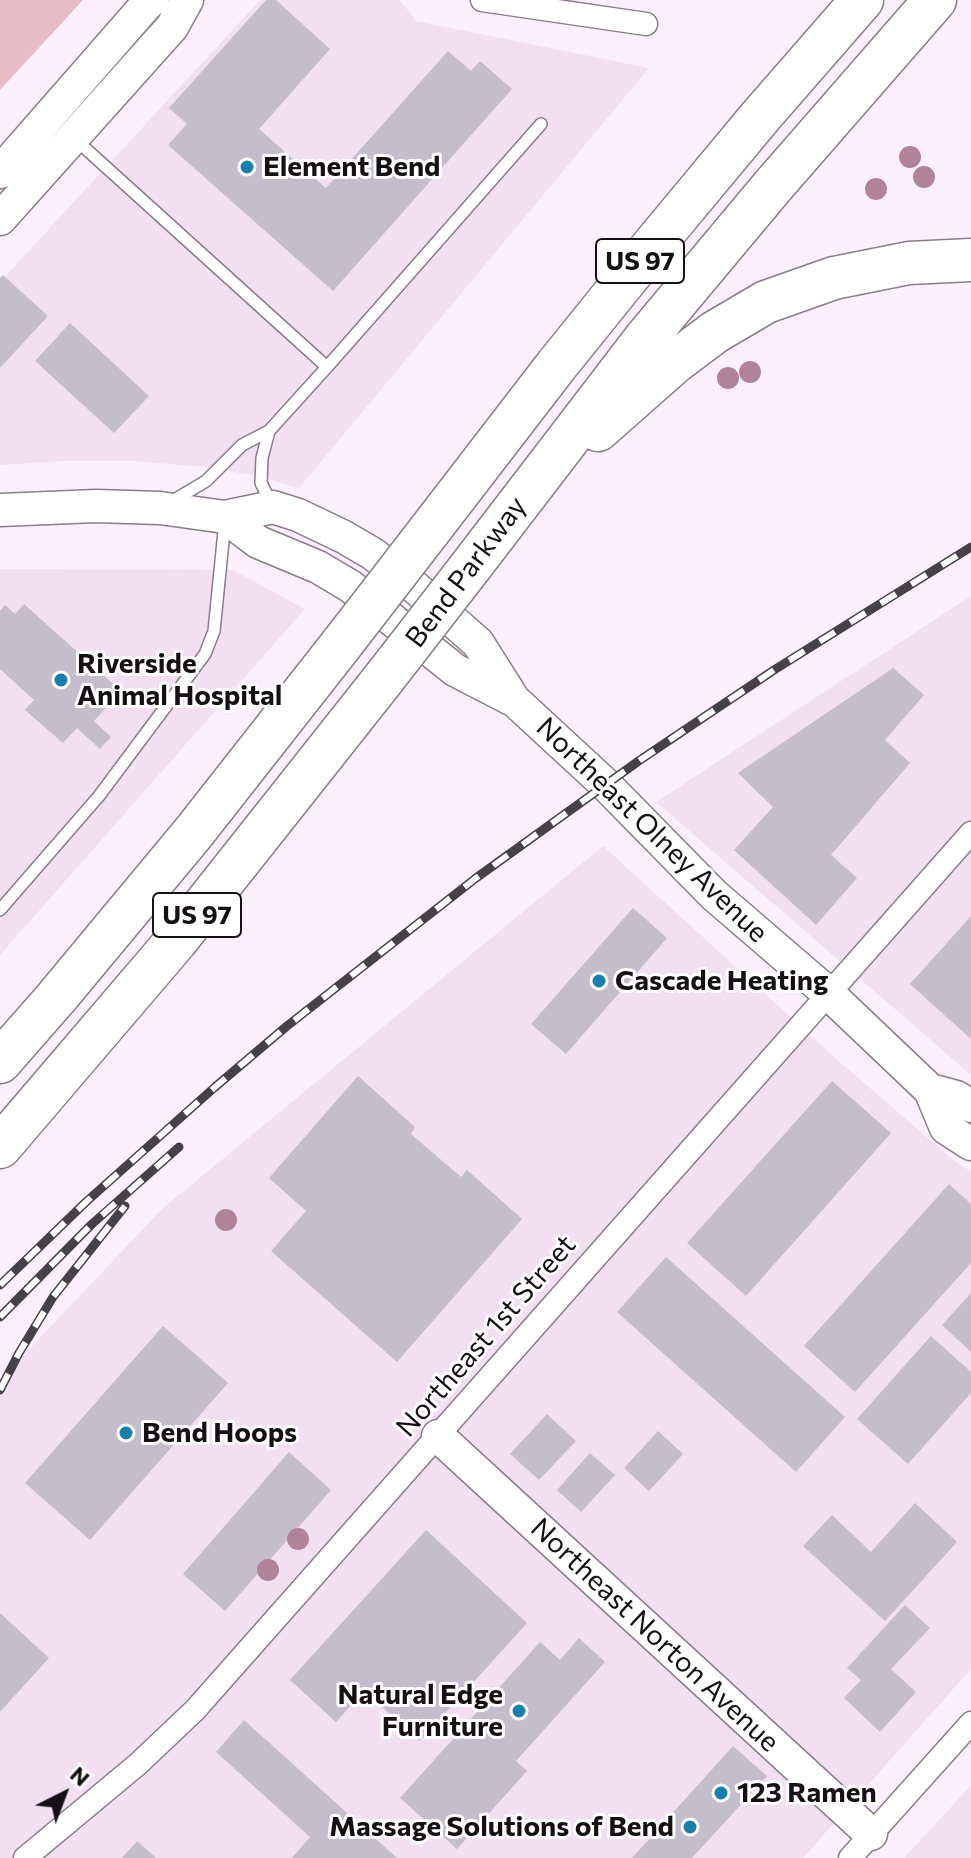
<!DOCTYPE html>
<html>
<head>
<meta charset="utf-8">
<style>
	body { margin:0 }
	#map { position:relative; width:971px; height:1858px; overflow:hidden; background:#fbeffb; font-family:Commissioner,sans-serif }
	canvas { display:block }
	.north { position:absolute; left:24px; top:1754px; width:80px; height:80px; -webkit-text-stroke:6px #fff; paint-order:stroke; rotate:42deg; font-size:22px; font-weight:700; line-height:32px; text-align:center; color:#141014 }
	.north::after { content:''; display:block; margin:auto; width:28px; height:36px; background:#141014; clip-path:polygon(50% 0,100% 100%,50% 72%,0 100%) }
</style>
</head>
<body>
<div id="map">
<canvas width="971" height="1858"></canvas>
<div class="north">N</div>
</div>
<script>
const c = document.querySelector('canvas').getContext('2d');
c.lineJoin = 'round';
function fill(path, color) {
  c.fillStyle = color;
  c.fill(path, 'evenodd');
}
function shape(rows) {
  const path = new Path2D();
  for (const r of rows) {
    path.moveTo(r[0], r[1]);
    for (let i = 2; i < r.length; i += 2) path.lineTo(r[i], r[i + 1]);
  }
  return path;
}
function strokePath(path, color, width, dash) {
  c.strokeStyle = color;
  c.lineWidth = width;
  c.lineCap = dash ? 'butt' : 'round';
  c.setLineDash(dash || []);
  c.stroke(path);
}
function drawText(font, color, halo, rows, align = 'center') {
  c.font = font + ' Commissioner,sans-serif';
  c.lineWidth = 6;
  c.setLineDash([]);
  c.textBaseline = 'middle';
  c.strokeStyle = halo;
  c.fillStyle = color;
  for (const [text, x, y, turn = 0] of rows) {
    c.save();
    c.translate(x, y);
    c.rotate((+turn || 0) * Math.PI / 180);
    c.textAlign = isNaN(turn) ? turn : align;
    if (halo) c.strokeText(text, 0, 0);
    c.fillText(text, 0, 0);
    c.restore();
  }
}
fill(shape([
	[260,0,400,0,416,21,649,68,299,488,258,476,204,467,135,461,63,461,0,465,0,282],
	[0,569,233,570,305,609,0,955],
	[971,596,971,1075,656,802],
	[603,846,843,1065,951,1158,971,1172,971,1669,803,1858,0,1858,0,1380,162,1209],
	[971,1785,971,1858,904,1858]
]), '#f2e0f2');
fill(shape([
	[0,0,83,0,0,90]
]), '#e7bcc6');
fill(shape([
	[266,0,276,0,330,49,259,129,326,188,448,51,471,71,480,61,512,89,333,291,168,145,187,124,169,108],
	[3,275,48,316,0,368,0,278],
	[70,323,149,396,114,433,35,361],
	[24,604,121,691,94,721,111,737,100,749,77,728,63,743,25,710,34,700,0,669,0,611,5,605,15,614],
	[893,668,924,695,885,740,910,763,831,855,857,878,816,925,734,850,773,807,738,773],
	[633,908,667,938,566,1054,531,1024],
	[971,916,971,1039,910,984],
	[358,1076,415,1127,411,1134,461,1177,467,1170,522,1219,397,1362,271,1251,306,1211,269,1178],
	[832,1081,891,1133,746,1296,687,1243],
	[949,1184,971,1204,971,1263,855,1392,804,1346],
	[666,1257,845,1417,796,1472,617,1312],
	[971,1293,971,1352,942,1325],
	[163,1326,228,1383,90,1540,25,1483],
	[931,1336,971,1372,971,1393,908,1464,857,1419],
	[547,1414,576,1441,539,1480,510,1454],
	[658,1431,683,1454,649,1491,624,1468],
	[289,1452,331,1490,225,1611,183,1574],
	[590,1453,615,1475,581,1512,557,1490],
	[915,1503,957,1542,885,1621,803,1546,832,1515,871,1552],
	[426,1530,527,1623,420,1741,364,1691,336,1722,290,1680],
	[905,1605,930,1628,891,1669,916,1692,880,1732,844,1698,861,1680,847,1668],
	[0,1613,49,1658,0,1712],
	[579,1638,605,1662,516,1761,527,1771,457,1849,400,1798,540,1642,560,1660],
	[244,1720,397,1858,292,1858,310,1837,216,1752],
	[733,1746,767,1776,692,1858,632,1858],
	[137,1841,156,1858,122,1858]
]), '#c4bdcb');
const lane = shape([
	[76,140,327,367,541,124],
	[269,431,262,458,261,483,271,503],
	[171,502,206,481,242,445,269,431,327,367],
	[0,910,99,796,205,654,214,631,225,521]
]);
const street = shape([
	[482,0,646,24],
	[25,1858,138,1764,195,1710,971,833],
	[850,1858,971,1723]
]);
const secondary = shape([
	[0,172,147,4,152,0],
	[0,219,172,27,187,0],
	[0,510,96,506,160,508,225,517,273,507,298,515,344,537,373,554,409,582,478,643,514,700,605,784,714,895,829,994,930,1090,946,1128,971,1144],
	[225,517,258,542,318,567,350,586,455,670,511,699],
	[930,1090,956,1097,971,1106],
	[438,1436,871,1834]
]);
const highway = shape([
	[598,430,675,362,715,332,766,302,834,278,909,263,971,260],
	[429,531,556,366,656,242,760,117,862,0],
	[471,566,645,339,772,187,935,0],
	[0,1062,56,998,194,832,344,641],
	[0,1147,176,941,385,677]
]);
strokePath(lane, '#887d88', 14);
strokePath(street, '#887d88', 25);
strokePath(secondary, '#887d88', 35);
strokePath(highway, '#887d88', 45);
strokePath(lane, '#fff', 11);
strokePath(street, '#fff', 22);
strokePath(secondary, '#fff', 32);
strokePath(highway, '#fff', 42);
const rail = shape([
	[0,1285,87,1201,215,1087,287,1026,476,878,640,760,774,670,971,547],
	[0,1317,92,1224,179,1147],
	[0,1390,19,1353,53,1297,125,1206]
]);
strokePath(rail, '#464146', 9);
strokePath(rail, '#fff', 6, [18]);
const highwayBridge = shape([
	[344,641,429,531],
	[385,677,471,566]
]);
strokePath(highwayBridge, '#887d88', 45, []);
strokePath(highwayBridge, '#fff', 42);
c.fillStyle = '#b08496';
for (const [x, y] of [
	[910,157],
	[924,177],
	[876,189],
	[750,372],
	[728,378],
	[226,1220],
	[298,1539],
	[268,1570]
]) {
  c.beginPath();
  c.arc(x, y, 11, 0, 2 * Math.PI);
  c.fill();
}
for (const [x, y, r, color] of [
	[247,167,8,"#1a7faa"],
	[61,680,8,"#1a7faa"],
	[599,981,8,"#1a7faa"],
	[126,1433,8,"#1a7faa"],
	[519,1711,8,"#1a7faa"],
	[721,1793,8,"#1a7faa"],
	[690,1827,8,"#1a7faa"]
]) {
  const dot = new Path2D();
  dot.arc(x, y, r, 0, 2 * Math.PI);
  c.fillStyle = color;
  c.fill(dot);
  strokePath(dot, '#fff', 3);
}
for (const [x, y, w] of [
	[640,261,88],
	[197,915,88]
]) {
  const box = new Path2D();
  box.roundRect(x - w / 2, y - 22, w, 44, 6);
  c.fillStyle = '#fff';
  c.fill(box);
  strokePath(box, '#141014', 2);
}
drawText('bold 26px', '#141014', null, [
	["US 97",640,261],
	["US 97",197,915]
]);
drawText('bold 28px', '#141014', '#fff', [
	["Element Bend",263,167],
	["Riverside",77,664],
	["Animal Hospital",77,696],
	["Cascade Heating",615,981],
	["Bend Hoops",142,1433],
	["Natural Edge",503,1695,"right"],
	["Furniture",503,1727,"right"],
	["123 Ramen",737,1793],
	["Massage Solutions of Bend",674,1827,"right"]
], 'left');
drawText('28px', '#141014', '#fff', [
	["Bend Parkway",466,572,-53],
	["Northeast Olney Avenue",652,830,44],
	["Northeast 1st Street",486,1336,-49],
	["Northeast Norton Avenue",655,1635,43]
]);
</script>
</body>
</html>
